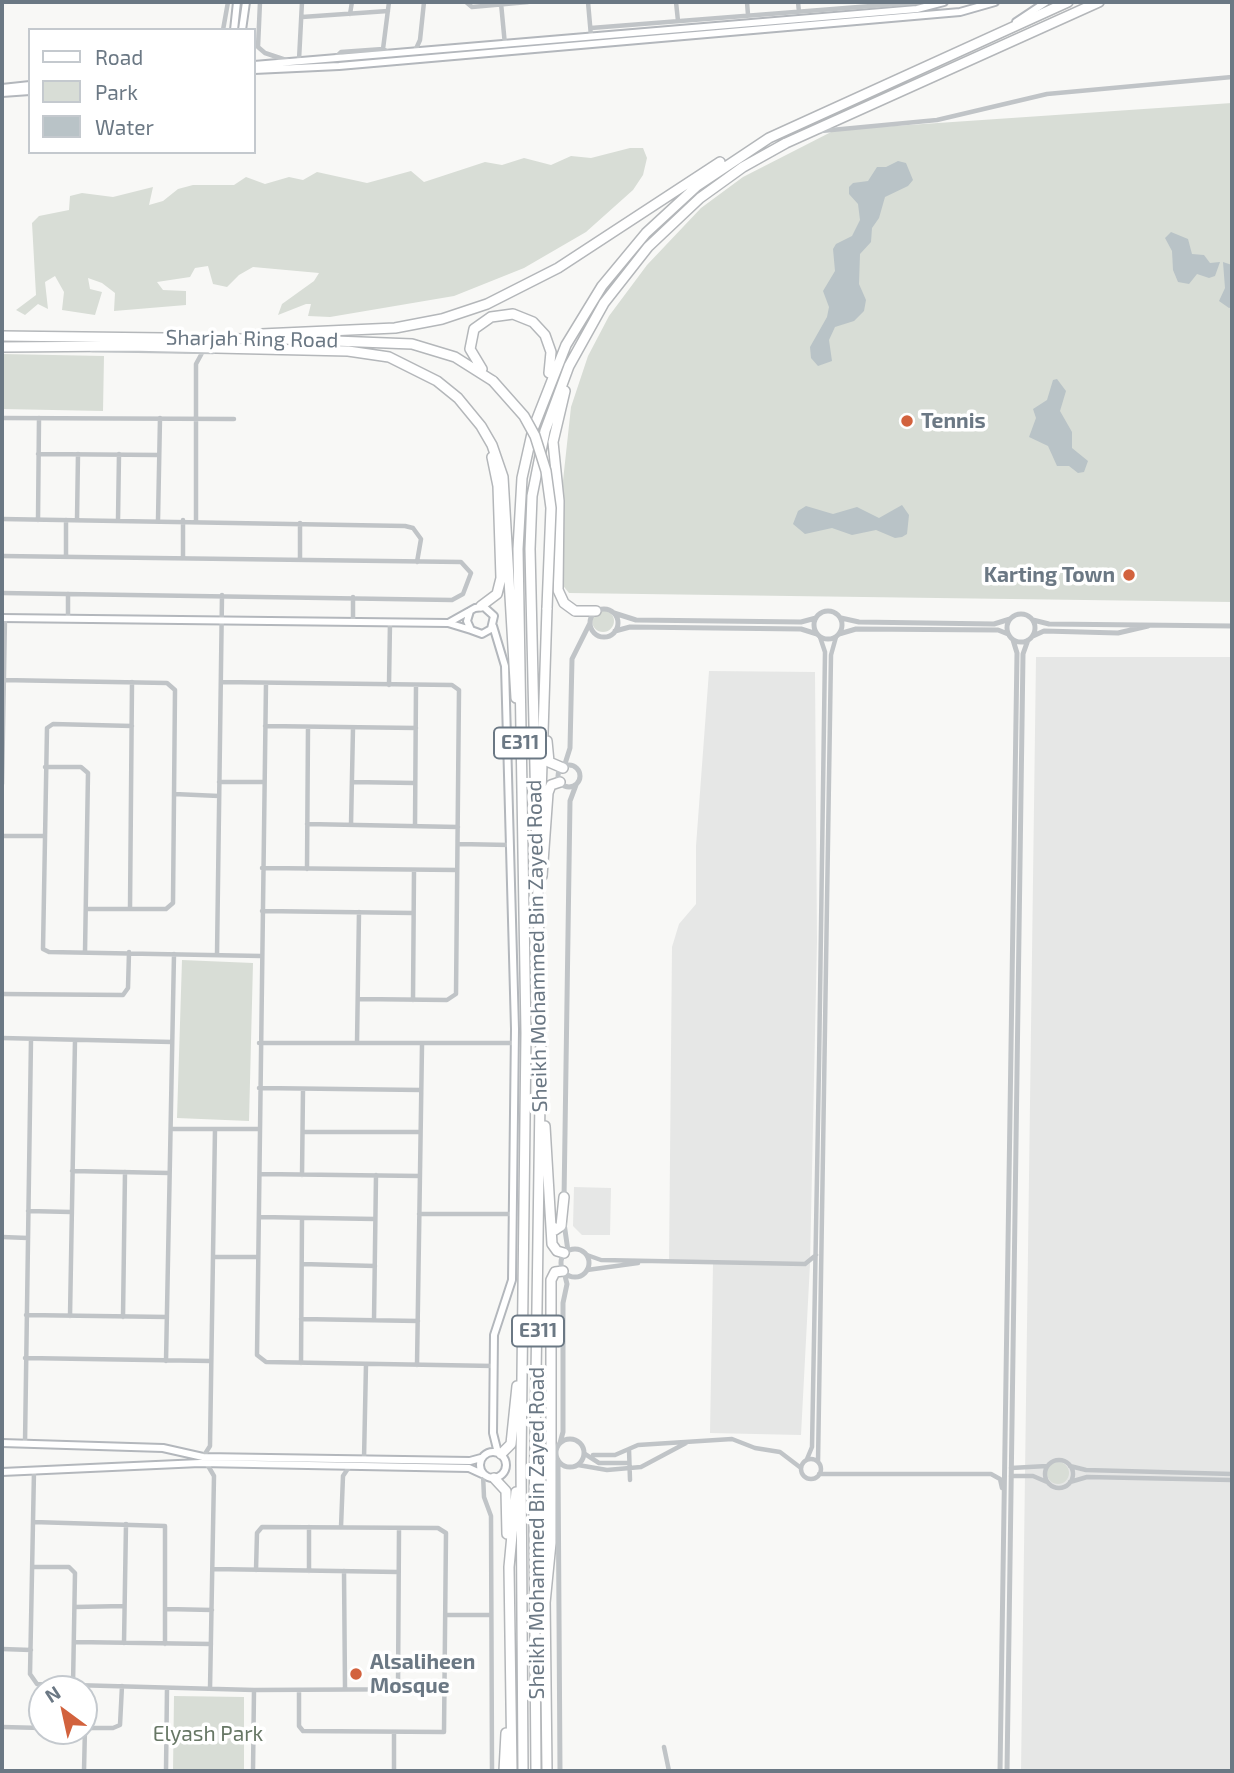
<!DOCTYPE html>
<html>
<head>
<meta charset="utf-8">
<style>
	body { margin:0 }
	#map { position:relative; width:1234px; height:1773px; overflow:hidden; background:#f8f8f6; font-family:"Exo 2",sans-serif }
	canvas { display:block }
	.frame { position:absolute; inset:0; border:4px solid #6b7884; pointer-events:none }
	.legend { position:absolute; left:28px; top:28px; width:228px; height:126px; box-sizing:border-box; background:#fff; border:2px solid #c4c9ce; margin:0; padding:9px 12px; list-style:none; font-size:21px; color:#6b7884 }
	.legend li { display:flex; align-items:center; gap:14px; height:35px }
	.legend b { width:35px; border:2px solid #c4c9ce }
	.north { position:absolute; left:28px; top:1675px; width:70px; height:70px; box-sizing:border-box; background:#fff; border:2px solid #c4c9ce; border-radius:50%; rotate:327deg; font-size:19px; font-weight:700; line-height:28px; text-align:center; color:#6b7884 }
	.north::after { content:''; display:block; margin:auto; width:24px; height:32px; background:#d2623d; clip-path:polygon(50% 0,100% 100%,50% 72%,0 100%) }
</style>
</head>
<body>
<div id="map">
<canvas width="1234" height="1773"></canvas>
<div class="frame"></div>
<ul class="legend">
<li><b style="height:9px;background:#fff"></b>Road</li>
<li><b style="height:19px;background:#d8ddd6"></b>Park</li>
<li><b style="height:19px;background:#b9c3c7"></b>Water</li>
</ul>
<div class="north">N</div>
</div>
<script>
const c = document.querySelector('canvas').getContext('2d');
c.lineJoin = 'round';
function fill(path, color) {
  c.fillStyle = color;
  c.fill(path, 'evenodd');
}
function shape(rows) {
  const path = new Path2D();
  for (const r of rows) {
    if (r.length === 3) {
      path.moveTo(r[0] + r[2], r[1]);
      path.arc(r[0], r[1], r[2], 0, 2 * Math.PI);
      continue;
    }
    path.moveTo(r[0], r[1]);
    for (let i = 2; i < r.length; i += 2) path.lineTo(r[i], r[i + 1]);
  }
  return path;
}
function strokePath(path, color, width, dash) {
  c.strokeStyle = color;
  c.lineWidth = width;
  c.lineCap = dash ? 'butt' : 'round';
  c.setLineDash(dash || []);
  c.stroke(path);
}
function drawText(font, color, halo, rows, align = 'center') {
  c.font = font + ' "Exo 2",sans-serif';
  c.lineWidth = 7;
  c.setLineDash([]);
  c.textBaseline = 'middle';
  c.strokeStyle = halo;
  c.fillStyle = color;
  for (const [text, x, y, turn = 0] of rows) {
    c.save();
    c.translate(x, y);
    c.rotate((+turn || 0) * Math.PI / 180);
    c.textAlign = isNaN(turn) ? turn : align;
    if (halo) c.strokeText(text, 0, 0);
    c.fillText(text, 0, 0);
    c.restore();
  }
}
fill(shape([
	[1036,657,1232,657,1232,1771,1021,1771],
	[709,671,815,672,817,941,810,1264,801,1435,710,1433,713,1264,669,1263,672,947,679,924,696,904,696,846],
	[574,1187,611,1188,610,1235,582,1235,573,1226]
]), '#e6e7e6');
fill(shape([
	[1232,103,1232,602,569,593,561,583,562,490,571,407,588,356,609,316,647,265,701,208,743,177,835,130],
	[630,148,643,148,647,158,643,175,633,190,586,232,524,268,454,296,330,317,308,316,311,304,306,304,278,315,282,304,314,281,319,273,253,267,239,275,227,287,213,284,208,266,195,268,190,277,157,282,163,290,186,291,186,305,114,311,115,293,102,283,88,278,90,289,102,292,95,315,62,310,64,292,55,276,45,282,48,309,38,304,25,315,16,310,36,295,32,223,39,216,69,210,70,196,82,193,113,197,153,187,149,205,163,201,178,189,193,185,234,185,246,177,265,184,289,177,303,180,317,172,367,183,411,171,424,182,485,162,502,165,524,158,551,165,571,156,591,158],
	[2,354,104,356,103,411,2,409],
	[603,621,11],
	[182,960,253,963,249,1121,177,1118],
	[1058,1473,11],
	[174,1696,244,1697,244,1771,173,1771]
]), '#d8ddd6');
fill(shape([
	[898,161,906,163,913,180,908,186,885,197,879,218,872,228,871,242,860,254,859,284,866,300,864,311,854,321,835,327,829,340,832,361,818,366,811,358,810,347,827,317,829,307,823,291,835,271,833,249,836,244,852,236,860,220,858,204,849,194,849,187,853,183,868,181,877,167,886,167],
	[1171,232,1188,239,1192,254,1204,255,1210,263,1220,262,1215,276,1209,278,1197,274,1189,284,1178,282,1173,270,1172,251,1165,238],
	[1223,262,1232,265,1232,307,1229,308,1219,301,1225,288],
	[1057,379,1066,391,1060,411,1072,432,1072,448,1088,461,1084,472,1078,473,1069,466,1057,466,1048,446,1029,437,1036,418,1033,409,1047,400,1053,380],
	[902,505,909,515,907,534,902,537,895,538,876,530,852,535,832,528,805,534,793,524,798,511,806,506,833,514,857,507,879,518]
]), '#b9c3c7');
const secondary = shape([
	[1016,22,1046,2],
	[234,30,237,2],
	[242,30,246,2],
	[254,65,917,9,944,2],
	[254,70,339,66,960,12,995,2],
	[2,88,30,85],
	[2,93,30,91],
	[2,618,448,623,471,630],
	[450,622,475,608,484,607,494,616,491,629,482,634,471,630,467,621,470,611],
	[493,626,505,666,515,1029,512,1280,494,1335,493,1433,498,1453],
	[2,1443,163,1448,203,1457,470,1461,481,1458],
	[493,1465,13],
	[2,1472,200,1463,469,1468,482,1474]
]);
const motorway = shape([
	[2,336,245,339],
	[242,339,261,334,395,328,442,319,487,304,558,268,720,162],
	[283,339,412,344,455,357,493,381],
	[2,347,128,346,348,351,389,357,437,381,458,398,481,426,492,445,503,477,516,698],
	[482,369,470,349,474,329,491,317,513,314,533,322,545,335,551,352,549,373],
	[565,391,553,442,559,501,558,590,564,603,575,611,596,611],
	[481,606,497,594,501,578,498,486,492,457],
	[547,741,549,762,563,768],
	[540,826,547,608],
	[542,876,548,793,551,785,560,782],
	[545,1126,552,1244,557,1251,564,1253],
	[552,1226,555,1230,561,1226,564,1197],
	[501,1454,511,1444,517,1386],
	[540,1469,545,1570],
	[494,1478,506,1491,507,1534],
	[545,1598,547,1771],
	[545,1603,551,1543,551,1280,555,1272,563,1271],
	[504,1771,506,1733],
	[512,1771,509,1567,516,1492],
	[523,1771,521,1462,526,1033,518,549,522,478,533,429,566,345,602,286,646,233,697,186,769,138,1068,2],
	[536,1771,534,1514,541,1030,530,549,532,496,545,431,569,366,604,303,648,247,700,198,743,167,786,143,1099,2]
]);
strokePath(secondary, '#b3b7bc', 10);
strokePath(motorway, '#b4b7ba', 12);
strokePath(shape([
	[260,2,258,47,265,53,289,61],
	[466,2,472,7,528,2],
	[588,2,591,36],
	[676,2,678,21],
	[747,2,748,15],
	[798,2,799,12],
	[501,3,505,45],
	[350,14,352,2],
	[302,17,388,11],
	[591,28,922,2],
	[223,30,228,2],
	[383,49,389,2],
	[415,51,420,40,424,2],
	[336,57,341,52,383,49,391,54],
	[299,60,302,2],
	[821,131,937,120,1047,94,1232,77],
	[92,350,213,352],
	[2,418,234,419],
	[38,454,159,455],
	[2,519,405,526,413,528,421,539,417,562],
	[38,520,39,418],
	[77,520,78,454],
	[118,520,119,454],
	[158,520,160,418],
	[196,520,196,364,202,353],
	[2,556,461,562,471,573,463,594,452,600,2,593],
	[66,556,66,520],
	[183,558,183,520],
	[300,560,300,523],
	[68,618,68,594],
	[353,622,353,597],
	[2,680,167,683,175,690,173,903,166,909,86,909],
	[221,682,452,685,459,690,456,994,447,1000,358,999],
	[266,683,257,1355,266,1362,494,1366],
	[389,685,390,622],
	[132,726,53,724,47,728,43,949,49,952,261,956],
	[265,726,416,728],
	[45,767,81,767,88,773,85,952],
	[219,782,264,782],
	[352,782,415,783],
	[2,784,5,618],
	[174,794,219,796],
	[307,824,458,827],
	[351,825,353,728],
	[415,826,416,685],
	[2,836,44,836],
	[458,844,510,845],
	[262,868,457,870],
	[307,869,308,727],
	[130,909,132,682],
	[262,911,413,913],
	[217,955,222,595],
	[2,994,123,995,128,988,129,952],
	[413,1000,414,870],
	[2,1038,172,1042],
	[259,1043,515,1043],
	[357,1043,359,912],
	[259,1088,421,1090],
	[171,1129,259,1129],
	[303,1132,420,1132],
	[72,1171,169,1173],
	[260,1174,420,1176],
	[302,1175,303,1089],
	[28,1211,71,1212],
	[419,1214,512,1214],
	[259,1217,375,1219],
	[2,1237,28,1238],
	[587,1255,601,1260,805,1264,816,1255],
	[213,1257,257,1257],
	[302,1264,375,1266],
	[587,1270,638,1263],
	[26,1315,167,1317],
	[70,1316,75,1040],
	[123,1317,125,1172],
	[301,1319,418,1321],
	[374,1320,376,1175],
	[25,1358,211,1361],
	[166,1361,174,954],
	[301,1363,302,1218],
	[417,1365,422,1045],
	[25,1443,31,1039],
	[629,1449,630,1480],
	[585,1454,599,1463,629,1463],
	[593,1455,615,1455,638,1445,732,1439,755,1448,780,1452,801,1468],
	[203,1457,210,1446,215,1129],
	[364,1459,366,1364],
	[807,1459,812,1447,819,1066,825,652,820,637],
	[811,1469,10],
	[1059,1474,14],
	[818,1462,831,655,836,637],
	[207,1464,214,1476,210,1689],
	[578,1465,607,1470,641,1467,686,1443],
	[1070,1466,1086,1470,1232,1474],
	[1011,1468,1047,1466],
	[34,1471,30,1674,37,1684,254,1690,446,1689],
	[483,1474,484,1497,491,1516,492,1771],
	[819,1474,991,1474,1000,1479,1002,1488],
	[1011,1476,1033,1476,1047,1482],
	[1070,1482,1087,1477,1232,1480],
	[33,1522,165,1526,165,1644],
	[341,1527,343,1476,349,1467],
	[33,1567,69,1567,75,1573,73,1685],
	[213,1569,398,1572],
	[256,1570,257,1533,262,1527,438,1528,446,1533,444,1732,303,1731,299,1726,299,1690],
	[309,1571,309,1527],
	[344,1571,345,1688],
	[75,1607,124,1606],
	[166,1609,212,1610],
	[446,1615,490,1615],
	[74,1642,211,1644],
	[124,1643,126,1524],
	[2,1649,31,1650],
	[398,1689,399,1529],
	[2,1727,42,1728],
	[84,1728,113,1728,120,1725,122,1686],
	[664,1747,669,1771],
	[84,1771,85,1728],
	[166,1771,167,1688],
	[253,1771,254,1690],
	[394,1771,394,1733]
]), '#c0c4c7', 4.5);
strokePath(shape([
	[604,623,14],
	[828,625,14],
	[614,613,636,620,801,622,816,618],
	[1021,628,14],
	[841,618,859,622,994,624,1010,619],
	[1033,620,1049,624,1232,626],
	[615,631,630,627,801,629,817,634],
	[839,634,856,629,998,630,1008,634],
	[1033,636,1044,631,1118,633,1148,626],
	[569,776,11],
	[564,767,570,748,572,659,590,623],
	[564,1199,570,801,576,785],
	[564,1223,568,1251],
	[575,1263,14],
	[570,1453,14],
	[560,1443,563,1432,563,1303,567,1284,564,1272],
	[558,1460,560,1771],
	[1000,1771,1017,653,1013,640],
	[1007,1771,1023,654,1028,640]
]), '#c0c4c7', 5);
strokePath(secondary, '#fff', 6);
strokePath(motorway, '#fff', 9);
const motorwayBridge = shape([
	[493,381,524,416,535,436,546,471,551,508,547,608]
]);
strokePath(motorwayBridge, '#b4b7ba', 12, []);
strokePath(motorwayBridge, '#fff', 9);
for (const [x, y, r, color] of [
	[907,421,7,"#d2623d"],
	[1129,575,7,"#d2623d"],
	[356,1674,7,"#d2623d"]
]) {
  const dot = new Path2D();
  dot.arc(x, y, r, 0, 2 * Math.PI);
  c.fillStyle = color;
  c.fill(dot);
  strokePath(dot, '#fff', 2.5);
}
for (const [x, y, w] of [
	[520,743,52],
	[538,1331,52]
]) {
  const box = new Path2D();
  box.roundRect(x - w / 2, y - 15.5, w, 31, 5);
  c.fillStyle = '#fff';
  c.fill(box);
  strokePath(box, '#6b7884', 2);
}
drawText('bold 19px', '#6b7884', null, [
	["E311",520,743],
	["E311",538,1331]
]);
drawText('21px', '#6b7884', '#fff', [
	["Sharjah Ring Road",252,339,1],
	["Sheikh Mohammed Bin Zayed Road",537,946,-91],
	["Sheikh Mohammed Bin Zayed Road",537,1533,-90]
]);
drawText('bold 21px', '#6b7884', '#fff', [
	["Tennis",921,421],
	["Karting Town",1115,575,"right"],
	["Alsaliheen",370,1662],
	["Mosque",370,1686]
], 'left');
drawText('21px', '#677765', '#fff', [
	["Elyash Park",208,1734]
]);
</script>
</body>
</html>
